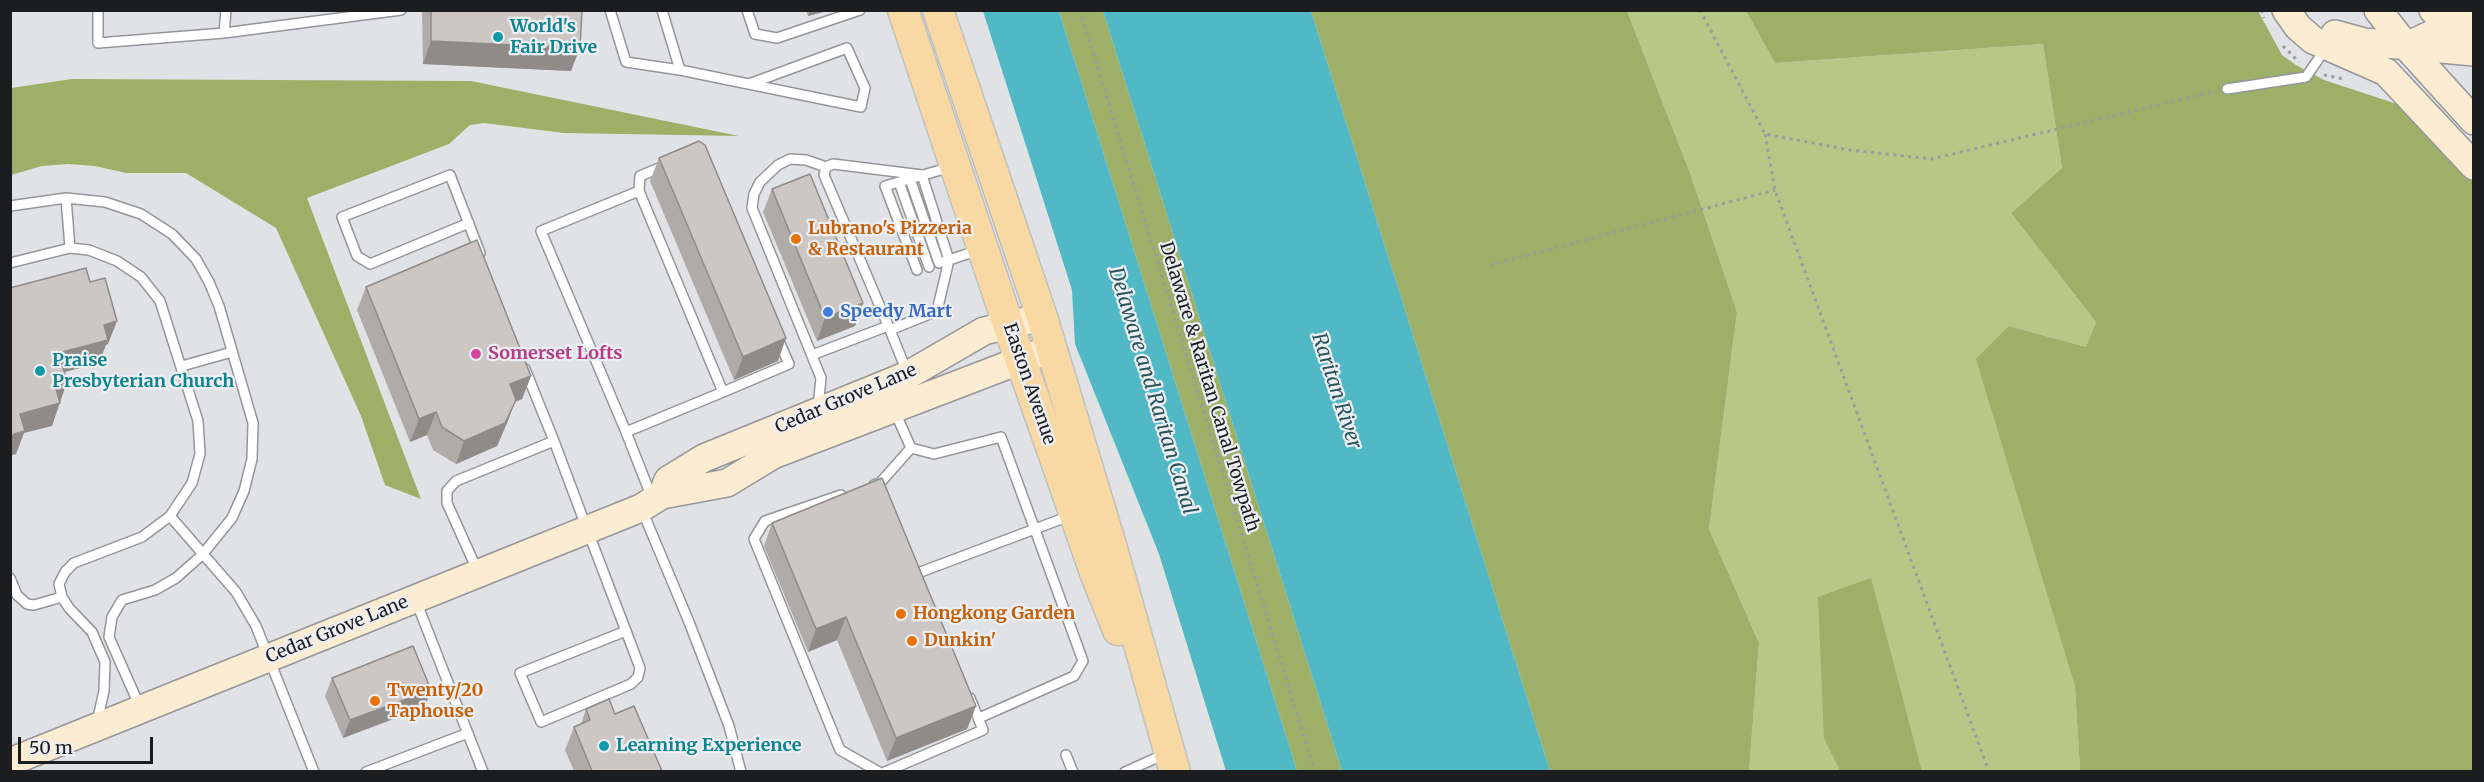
<!DOCTYPE html>
<html>
<head>
<meta charset="utf-8">
<style>
	body { margin:0 }
	#map { position:relative; width:2484px; height:782px; overflow:hidden; background:#e1e2e6; font-family:Merriweather,serif }
	canvas { display:block }
	.frame { position:absolute; inset:0; border:12px solid #1c1d1e; pointer-events:none }
	.scale { position:absolute; left:18px; top:737px; width:135px; height:27px; box-sizing:border-box; border:3px solid #1c1d1e; border-top:0; padding-left:8px; font-size:18px; line-height:21px; white-space:nowrap; color:#1c1d1e; -webkit-text-stroke:4px #eeeff4; paint-order:stroke }
</style>
</head>
<body>
<div id="map">
<canvas width="2484" height="782"></canvas>
<div class="frame"></div>
<div class="scale">50 m</div>
</div>
<script>
const c = document.querySelector('canvas').getContext('2d');
c.lineJoin = 'round';
function fill(path, color) {
  c.fillStyle = color;
  c.fill(path, 'evenodd');
}
function shape(rows) {
  const path = new Path2D();
  for (const r of rows) {
    path.moveTo(r[0], r[1]);
    for (let i = 2; i < r.length; i += 2) path.lineTo(r[i], r[i + 1]);
  }
  return path;
}
function strokePath(path, color, width, dash) {
  c.strokeStyle = color;
  c.lineWidth = width;
  c.lineCap = dash ? 'butt' : 'round';
  c.setLineDash(dash || []);
  c.stroke(path);
}
function drawText(font, color, halo, rows, align = 'center') {
  c.font = font + ' Merriweather,serif';
  c.lineWidth = 4.5;
  c.setLineDash([]);
  c.textBaseline = 'middle';
  c.strokeStyle = halo;
  c.fillStyle = color;
  for (const [text, x, y, turn = 0] of rows) {
    c.save();
    c.translate(x, y);
    c.rotate((+turn || 0) * Math.PI / 180);
    c.textAlign = isNaN(turn) ? turn : align;
    if (halo) c.strokeText(text, 0, 0);
    c.fillText(text, 0, 0);
    c.restore();
  }
}
fill(shape([
	[1627,11,1746,11,1775,63,2043,44,2062,168,2011,213,2096,322,2086,347,2009,326,2075,686,2080,771,1922,771,1870,579,1824,739,1840,771,1749,771,1759,643,1709,529,1737,312,1690,173]
]), '#b6c786');
fill(shape([
	[1059,11,1103,11,1342,771,1297,771],
	[1311,11,1627,11,1690,173,1737,312,1709,529,1759,643,1749,771,1550,771],
	[1746,11,2258,11,2282,55,2296,65,2324,80,2418,111,2473,175,2473,771,2080,771,2075,686,1976,359,2009,326,2086,347,2096,322,2011,213,2062,168,2043,44,1775,63],
	[72,79,471,81,739,136,564,133,484,123,470,125,449,144,307,198,421,499,385,485,361,416,276,228,186,173,126,173,95,166,68,164,42,166,11,175,11,88],
	[1871,578,1922,771,1840,771,1824,739,1818,597]
]), '#9eaf68');
fill(shape([
	[983,11,1059,11,1297,771,1226,771,1159,554,1075,344,1072,290],
	[1103,11,1311,11,1550,771,1342,771]
]), '#51b9c6');
const service = shape([
	[98,10,98,43,224,33,401,10],
	[610,10,626,62,680,70,662,10],
	[747,10,755,34,777,38,860,10],
	[224,33,226,10],
	[680,70,861,107,865,88,847,48,749,84],
	[2227,89,2306,77,2326,48],
	[833,164,922,175,949,260,937,311,890,330,824,175,826,167,833,164],
	[910,179,939,263],
	[899,182,929,267],
	[639,191,640,176,664,166],
	[66,198,70,248],
	[10,206,66,198,105,202,141,214,172,234,196,259,209,282,219,306,253,423,252,459,244,491,232,518,202,555,176,578,155,590,122,600,112,617,109,637,140,707],
	[469,223,370,264,357,256,342,217,450,175,480,253],
	[943,262,979,250],
	[10,263,70,248,89,250,117,261,141,277,160,301,198,421,200,454,192,483,170,516,142,537,74,563,65,572,59,584,62,597,69,608,92,632,105,662,104,691,97,722],
	[917,270,885,186,951,167],
	[890,330,907,372],
	[812,355,888,326],
	[182,366,232,352],
	[525,369,554,441,587,529,626,631,640,668,638,677,631,684,541,722,520,673,626,631],
	[723,392,789,364,778,339],
	[818,407,821,378,752,208,754,194,760,182,778,165,790,159,806,160,826,167],
	[626,432,541,231,639,191,723,392,626,432,652,498],
	[911,448,934,454,1001,437,1083,661,1074,676,979,718],
	[874,485,880,483,911,448,895,412],
	[841,495,765,521,754,539,840,750,879,772],
	[642,510,689,622,729,726,741,772],
	[170,516,236,592,256,626,314,772],
	[478,572,447,503,447,491,456,481,554,441],
	[918,573,1072,515],
	[10,578,17,595,27,604,34,605,62,597],
	[416,601,483,772],
	[1066,755,1073,772],
	[366,772,468,733],
	[885,772,983,730,970,698],
	[1125,772,1167,753]
]);
const secondary = shape([
	[2286,10,2298,27,2313,40,2386,72,2474,166],
	[2378,10,2406,46,2474,121],
	[2433,10,2474,20],
	[2335,34,2364,42,2474,52],
	[2409,45,2432,34,2474,28],
	[662,495,668,480,704,458,908,375,984,331,1042,317],
	[10,762,641,508,662,495,727,483,773,455,1050,349]
]);
const primary = shape([
	[903,10,1009,327,1096,575,1118,630],
	[938,10,1042,317,1111,545,1175,772]
]);
strokePath(service, '#95969a', 12);
strokePath(secondary, '#95969a', 30);
strokePath(primary, '#bfc0c0', 33);
strokePath(shape([
	[1080,10,1315,772],
	[1700,10,1765,134,1850,150,1932,159,2216,91],
	[2261,10,2264,18],
	[2283,46,2299,62],
	[2324,75,2344,79],
	[1765,134,1775,190,1989,772],
	[1490,265,1775,190]
]), '#9b9c9f', 3, [3, 4.5]);
strokePath(service, '#fff', 9);
strokePath(secondary, '#fcecd1', 27);
strokePath(primary, '#f9d9a3', 30);
fill(shape([
	[422,10,582,10,571,71,423,64],
	[806,10,823,10,823,12,808,16],
	[659,158,778,361,734,380,650,181],
	[772,189,863,303,855,326,817,341,763,212],
	[366,287,531,376,522,399,515,402,507,423,497,446,456,464,433,450,427,435,410,442,357,310],
	[772,523,976,706,967,729,887,761,837,640,808,652,764,546],
	[332,678,425,707,343,738,325,696],
	[586,709,615,714,662,771,574,771,565,750,574,727,581,724]
]), '#afaba9');
fill(shape([
	[810,10,823,10,823,12,808,16],
	[431,41,580,48,571,71,423,64],
	[863,303,855,326,817,341,825,318],
	[117,321,108,344,106,345,99,363,50,376,59,353,104,325],
	[786,338,778,361,734,380,743,357],
	[531,376,522,399,515,402,507,423,497,446,456,464,464,441,510,384],
	[67,382,52,426,24,433,16,454,10,456,10,440,20,414,55,385],
	[436,412,427,435,410,442,419,419],
	[846,617,837,640,808,652,816,629],
	[431,690,425,707,343,738,350,720],
	[976,706,967,729,887,761,896,738]
]), '#8f8b89');
const building = shape([
	[431,10,582,10,580,48,431,41,431,10],
	[699,141,705,145,786,338,743,357,659,158,699,141],
	[810,174,863,303,825,318,772,189,810,174],
	[477,240,531,376,510,384,516,400,505,423,464,441,442,427,436,412,419,419,366,287,477,240],
	[86,268,90,282,105,278,117,321,104,325,108,340,59,353,67,382,55,385,60,403,20,414,25,431,14,434,10,440,10,288,86,268],
	[882,478,976,706,896,738,846,617,816,629,772,523,882,478],
	[413,646,431,690,350,720,332,678,413,646],
	[609,699,615,714,634,706,662,771,592,771,574,727,590,720,586,709,609,699]
]);
fill(building, '#ccc7c4');
strokePath(building, '#8f8b89', 1.5);
for (const [x, y, r, color] of [
	[498,37,6,"#0f9aa8"],
	[796,239,6,"#e8710a"],
	[828,312,6,"#3f7fe0"],
	[476,354,6,"#d1479c"],
	[40,371,6,"#0f9aa8"],
	[901,614,6,"#e8710a"],
	[912,641,6,"#e8710a"],
	[375,701,6,"#e8710a"],
	[604,746,6,"#0f9aa8"]
]) {
  const dot = new Path2D();
  dot.arc(x, y, r, 0, 2 * Math.PI);
  c.fillStyle = color;
  c.fill(dot);
  strokePath(dot, '#eeeff4', 2);
}
drawText('bold 18px', '#0d838f', '#eeeff4', [
	["World's",510,27],
	["Fair Drive",510,48],
	["Praise",52,361],
	["Presbyterian Church",52,382],
	["Learning Experience",616,746]
], 'left');
drawText('bold 18px', '#c56008', '#eeeff4', [
	["Lubrano's Pizzeria",808,229],
	["& Restaurant",808,250],
	["Hongkong Garden",913,614],
	["Dunkin'",924,641],
	["Twenty/20",387,691],
	["Taphouse",387,712]
], 'left');
drawText('bold 18px', '#366cbe', '#eeeff4', [
	["Speedy Mart",840,312]
], 'left');
drawText('bold 18px', '#b23c85', '#eeeff4', [
	["Somerset Lofts",488,354]
], 'left');
drawText('18px', '#1c1d1e', '#eeeff4', [
	["Easton Avenue",1029,384,71],
	["Delaware & Raritan Canal Towpath",1209,387,73],
	["Cedar Grove Lane",846,399,-23],
	["Cedar Grove Lane",337,630,-22]
]);
drawText('italic 20px', '#27545a', '#eeeff4', [
	["Delaware and Raritan Canal",1152,391,73],
	["Raritan River",1336,391,72]
]);
</script>
</body>
</html>
